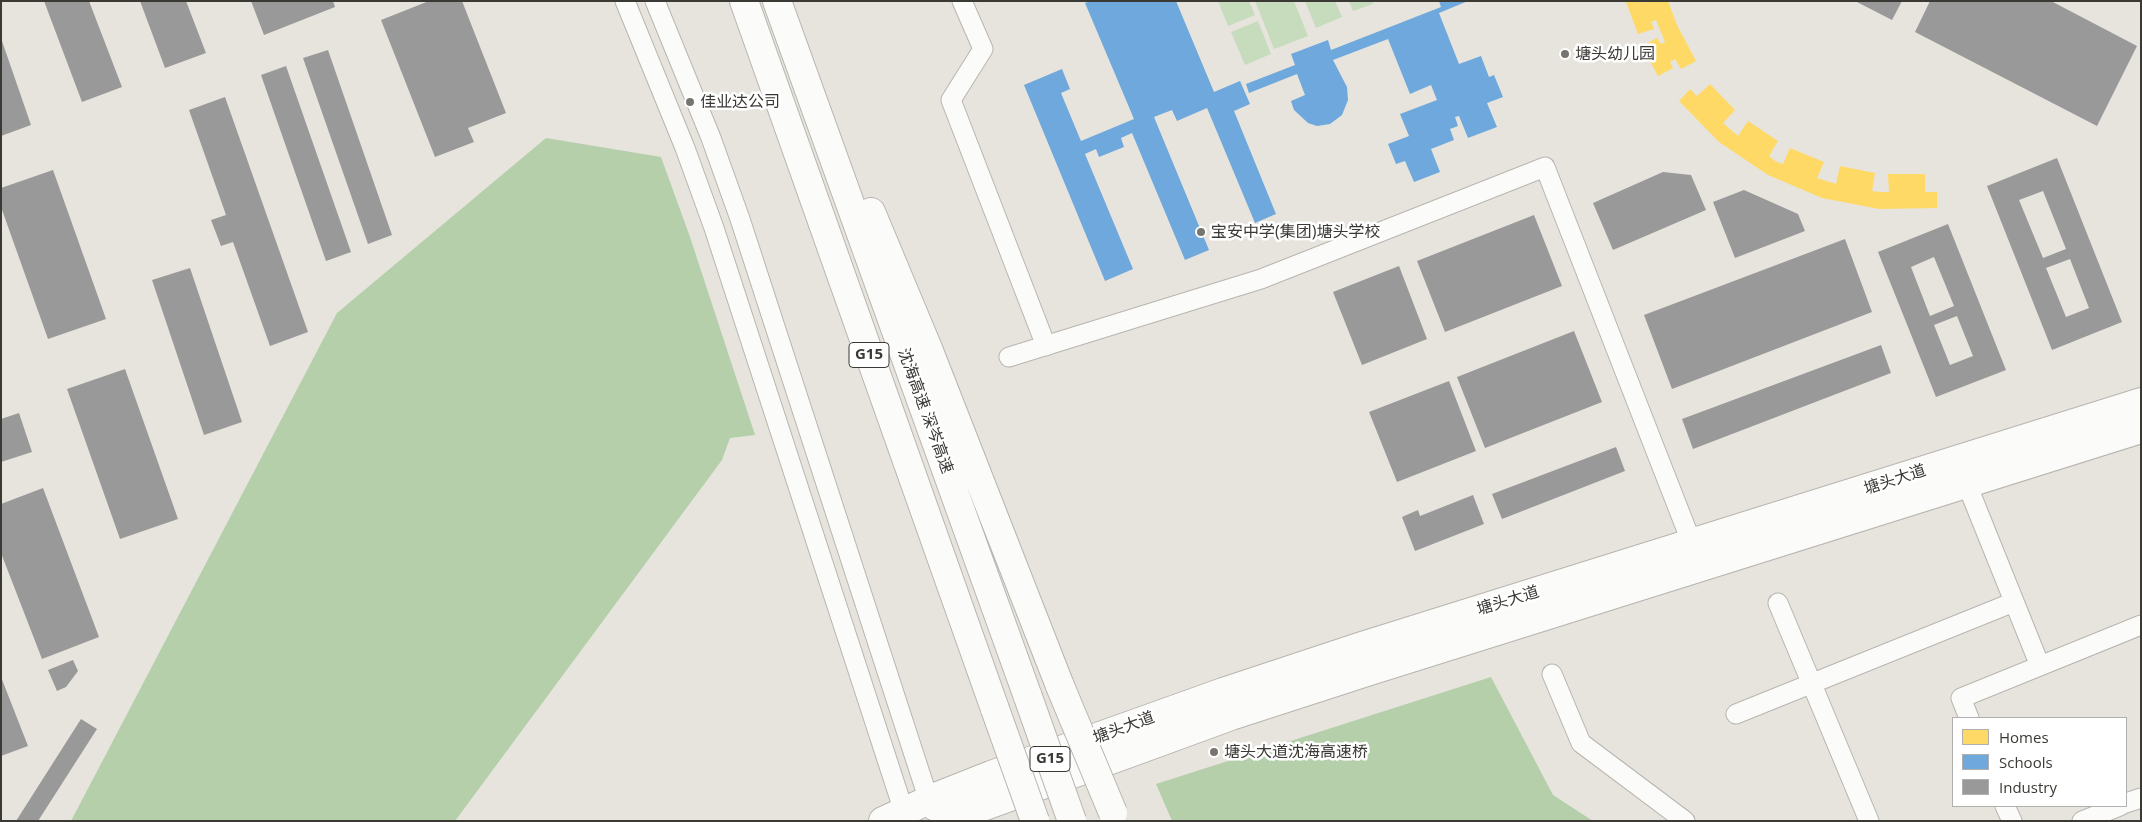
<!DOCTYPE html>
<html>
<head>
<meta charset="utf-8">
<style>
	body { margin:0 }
	#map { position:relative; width:2142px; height:822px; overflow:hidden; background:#e7e4dd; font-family:"Open Sans",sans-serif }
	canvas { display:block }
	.frame { position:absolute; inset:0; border:2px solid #3b3934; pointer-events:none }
	.legend { position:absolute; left:1952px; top:717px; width:175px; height:90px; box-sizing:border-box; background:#fff; border:1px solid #b1b0ae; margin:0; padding:6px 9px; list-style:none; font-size:15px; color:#3b3934 }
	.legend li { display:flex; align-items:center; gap:10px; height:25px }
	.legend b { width:25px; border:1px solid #b1b0ae }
</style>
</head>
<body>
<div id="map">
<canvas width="2142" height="822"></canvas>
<div class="frame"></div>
<ul class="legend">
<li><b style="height:14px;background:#ffd966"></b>Homes</li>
<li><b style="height:14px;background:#6fa8dc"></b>Schools</li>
<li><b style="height:14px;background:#999"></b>Industry</li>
</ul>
</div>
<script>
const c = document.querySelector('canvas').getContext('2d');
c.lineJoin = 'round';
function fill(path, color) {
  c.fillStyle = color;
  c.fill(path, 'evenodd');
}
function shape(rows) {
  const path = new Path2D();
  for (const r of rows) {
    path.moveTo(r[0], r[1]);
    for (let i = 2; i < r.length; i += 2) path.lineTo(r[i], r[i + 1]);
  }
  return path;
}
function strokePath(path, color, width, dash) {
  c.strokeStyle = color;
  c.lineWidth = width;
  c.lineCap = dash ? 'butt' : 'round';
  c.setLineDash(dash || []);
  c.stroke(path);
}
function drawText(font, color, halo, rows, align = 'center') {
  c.font = font + ' "Open Sans","Noto Sans SC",sans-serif';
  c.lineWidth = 5;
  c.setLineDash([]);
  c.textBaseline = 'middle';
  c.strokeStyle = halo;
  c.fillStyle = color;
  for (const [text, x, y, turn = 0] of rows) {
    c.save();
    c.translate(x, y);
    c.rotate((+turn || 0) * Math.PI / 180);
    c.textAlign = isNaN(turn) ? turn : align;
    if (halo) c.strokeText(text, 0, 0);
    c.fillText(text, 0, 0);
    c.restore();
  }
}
fill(shape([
	[1218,1,1249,1,1255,15,1228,26],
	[1255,1,1294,1,1308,36,1274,49],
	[1305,1,1335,1,1342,17,1316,28],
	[1349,1,1372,1,1373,4,1353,11],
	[1258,21,1271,54,1245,65,1231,32]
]), '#c7dcbd');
fill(shape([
	[546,138,661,157,690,237,755,435,730,438,722,460,455,821,71,821,337,313],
	[1491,677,1553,795,1593,821,1172,821,1156,784]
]), '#b4cfaa');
fill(shape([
	[1644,1,1645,3,1650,1,1668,1,1677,25,1696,61,1681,69,1675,59,1670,62,1673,68,1658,76,1642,46,1657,38,1661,44,1665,42,1656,20,1651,22,1654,29,1638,34,1626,2],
	[1710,84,1735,110,1723,123,1738,136,1748,121,1778,141,1769,156,1775,161,1783,164,1790,148,1824,162,1817,178,1836,184,1840,166,1875,173,1872,191,1880,192,1889,192,1888,174,1925,174,1925,192,1937,192,1937,208,1879,209,1822,198,1768,175,1719,142,1679,101,1690,89,1697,96]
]), '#ffd966');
fill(shape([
	[1090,1,1176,1,1214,92,1240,81,1250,104,1234,111,1276,214,1255,223,1207,108,1177,121,1172,110,1154,117,1209,250,1185,260,1132,133,1121,138,1124,147,1099,157,1096,149,1085,154,1133,269,1105,281,1024,85,1062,69,1070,89,1061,93,1081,141,1134,119,1085,3],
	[1439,1,1468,1,1439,13,1459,64,1481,56,1489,77,1494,75,1503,97,1487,103,1497,127,1468,138,1459,116,1455,117,1458,126,1450,129,1454,140,1431,149,1440,172,1414,182,1405,161,1396,164,1388,144,1409,136,1400,114,1437,100,1431,85,1410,94,1388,39,1333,60,1347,87,1348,100,1342,115,1330,124,1317,126,1308,123,1294,110,1291,101,1305,95,1297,74,1249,93,1246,84,1295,65,1291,54,1328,40,1331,50,1441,7]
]), '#6fa8dc');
fill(shape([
	[44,1,89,1,122,87,82,102],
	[140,1,186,1,206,53,165,68],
	[251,1,333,1,335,7,264,35],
	[429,1,462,1,506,113,468,128,474,142,435,157,381,20],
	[1855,1,1902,1,1892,20],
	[1930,1,2051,1,2137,46,2097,126,1915,32],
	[2,41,31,125,1,136,1,42],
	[328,50,392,235,368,244,303,58],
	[286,66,351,252,326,261,261,75],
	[225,97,308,332,270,346,233,242,221,246,211,220,226,215,189,110],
	[2057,158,2122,322,2052,350,1987,186],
	[2043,191,2066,249,2043,258,2019,200],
	[2070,259,2089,308,2066,317,2046,268],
	[53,170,106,319,48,339,1,207,1,188],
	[1663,172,1691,175,1706,210,1613,250,1593,203],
	[1744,190,1798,214,1805,231,1735,258,1713,202],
	[1534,215,1562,286,1445,332,1417,261],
	[1948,224,2006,370,1936,397,1878,252],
	[1934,257,1954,306,1930,316,1911,267],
	[1957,316,1973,356,1950,365,1934,325],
	[1845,239,1872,312,1672,389,1644,315],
	[1399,266,1427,339,1362,365,1333,292],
	[190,268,242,422,204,435,152,280],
	[1574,331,1602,402,1485,448,1457,377],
	[1881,345,1891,373,1693,449,1682,419],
	[125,369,178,519,120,539,67,389],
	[1449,381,1476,451,1397,482,1369,412],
	[19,413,32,452,1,462,1,419],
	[1616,447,1625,471,1502,519,1492,494],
	[43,488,99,637,42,659,1,553,1,504],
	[1473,495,1484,524,1415,551,1402,517,1418,510,1420,516],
	[73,660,78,671,66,687,57,691,48,670],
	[1,677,28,746,1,756],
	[81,719,97,729,38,821,16,821]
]), '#999');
const minor = shape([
	[625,1,685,148,714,228,907,821],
	[655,1,711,138,740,219,932,810],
	[962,1,983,49,951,100,1046,346],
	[1009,357,1261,279,1545,167,1696,554],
	[1962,472,2040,666],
	[1778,603,1869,821],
	[1552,674,1581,743,1685,821],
	[1736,714,2014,602],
	[1969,718,1961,698,2141,625],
	[2126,803,2141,798],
	[2005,806,2012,821],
	[2082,821,2120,806]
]);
const secondary = shape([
	[883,821,938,796,991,775,1223,692,1362,646,2141,402],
	[944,821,1231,716,1370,671,2141,429]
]);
const motorway = shape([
	[744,1,995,709],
	[777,1,1028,697],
	[871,212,929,351,1060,686]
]);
strokePath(minor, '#b8b5b0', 21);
strokePath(secondary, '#b8b5b0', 30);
strokePath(motorway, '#b8b5b0', 30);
strokePath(minor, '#fbfbfa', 19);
strokePath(secondary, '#fbfbfa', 28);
strokePath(motorway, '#fbfbfa', 28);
const motorwayBridge = shape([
	[1060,686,1113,813],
	[1028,697,1072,821],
	[995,709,1035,821]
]);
strokePath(motorwayBridge, '#b8b5b0', 30, []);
strokePath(motorwayBridge, '#fbfbfa', 28);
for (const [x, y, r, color] of [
	[1565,54,5,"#77756f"],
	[690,102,5,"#77756f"],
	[1201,232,5,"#77756f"],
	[1214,752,5,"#77756f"]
]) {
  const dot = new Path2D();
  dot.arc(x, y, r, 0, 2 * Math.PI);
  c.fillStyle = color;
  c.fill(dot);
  strokePath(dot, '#fff', 2);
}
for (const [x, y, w] of [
	[869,355,40],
	[1050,759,40]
]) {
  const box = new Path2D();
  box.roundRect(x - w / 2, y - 12.5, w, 25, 4);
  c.fillStyle = '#fff';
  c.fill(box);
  strokePath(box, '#3b3934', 1);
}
drawText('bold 15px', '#3b3934', null, [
	["G15",869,355],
	["G15",1050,759]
]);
drawText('16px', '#3b3934', '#fff', [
	["塘头幼儿园",1575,54],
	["佳业达公司",700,102],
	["宝安中学(集团)塘头学校",1211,232],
	["塘头大道沈海高速桥",1224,752]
], 'left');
drawText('16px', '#3b3934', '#fff', [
	["沈海高速 深岑高速",925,411,70],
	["塘头大道",1895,480,-18],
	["塘头大道",1508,601,-17],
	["塘头大道",1124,728,-20]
]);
</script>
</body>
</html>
